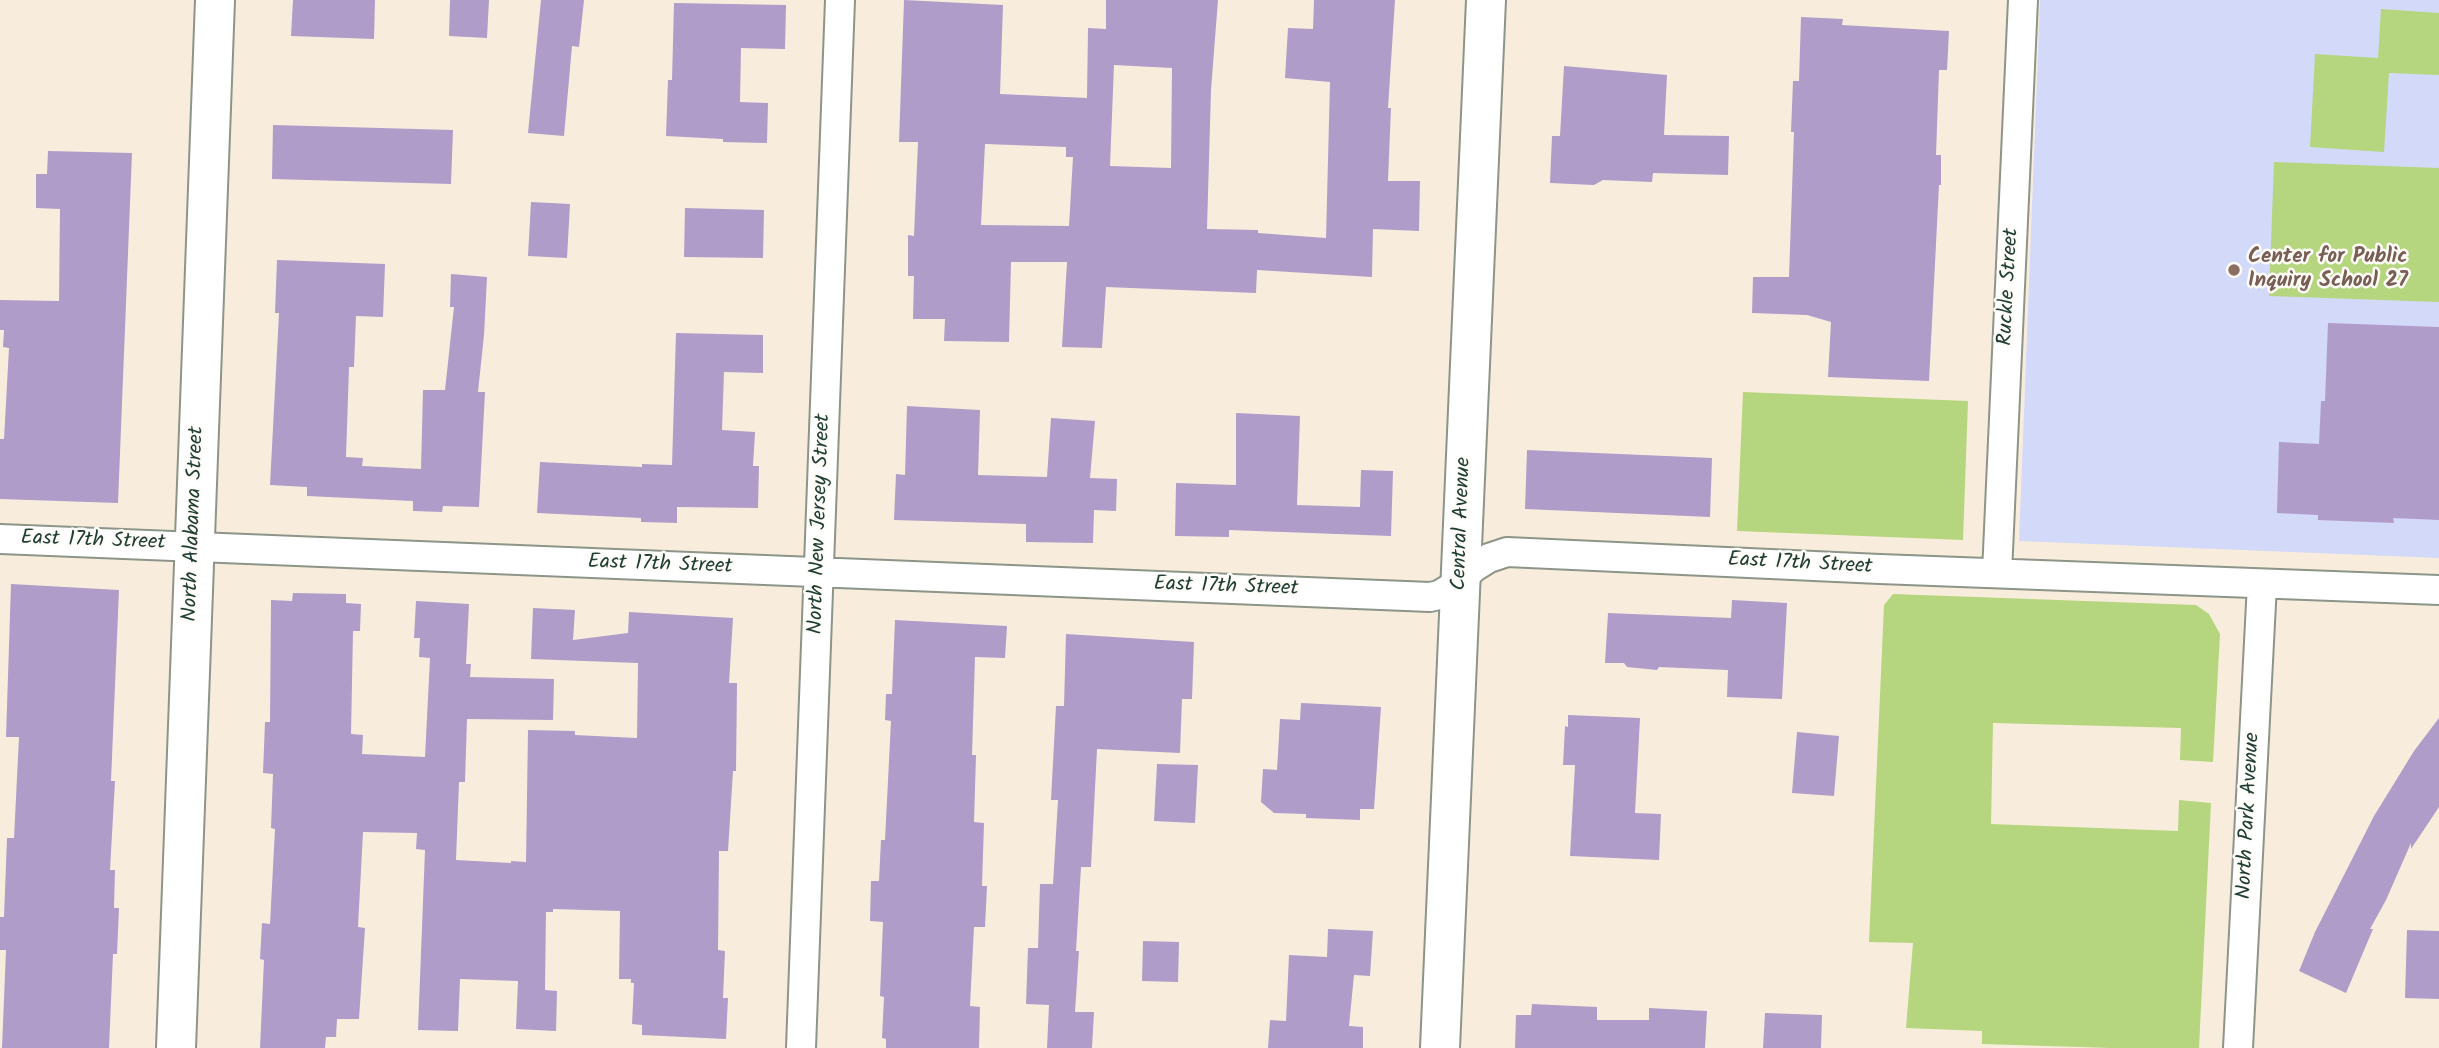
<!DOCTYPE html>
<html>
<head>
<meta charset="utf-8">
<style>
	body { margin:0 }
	canvas { display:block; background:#f8eddc }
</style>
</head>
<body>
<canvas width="2439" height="1048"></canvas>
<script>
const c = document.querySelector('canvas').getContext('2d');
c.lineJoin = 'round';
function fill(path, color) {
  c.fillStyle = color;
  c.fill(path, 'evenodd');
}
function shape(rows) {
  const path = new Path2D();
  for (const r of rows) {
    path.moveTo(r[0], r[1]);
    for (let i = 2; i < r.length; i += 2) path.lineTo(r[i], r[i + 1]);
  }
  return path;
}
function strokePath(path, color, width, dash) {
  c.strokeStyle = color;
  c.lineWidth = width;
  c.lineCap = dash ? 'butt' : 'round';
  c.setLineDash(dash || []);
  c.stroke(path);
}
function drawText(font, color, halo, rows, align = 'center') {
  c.font = font + ' Kalam,sans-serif';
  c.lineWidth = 5;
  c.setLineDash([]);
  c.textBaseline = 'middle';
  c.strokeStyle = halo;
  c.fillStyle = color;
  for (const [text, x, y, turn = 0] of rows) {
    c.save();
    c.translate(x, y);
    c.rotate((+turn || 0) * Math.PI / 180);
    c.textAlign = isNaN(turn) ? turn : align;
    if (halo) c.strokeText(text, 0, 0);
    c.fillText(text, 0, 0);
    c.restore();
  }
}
fill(shape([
	[2040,0,2439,0,2439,558,2019,541]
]), '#d3d9f9');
fill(shape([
	[2381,9,2439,13,2439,75,2389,73,2384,152,2310,147,2315,54,2378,58],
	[2274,162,2439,168,2439,302,2269,296],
	[1743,392,1968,401,1963,540,1737,531],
	[1893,594,2196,605,2209,614,2220,634,2213,762,2180,760,2181,728,1993,723,1991,824,2178,831,2179,800,2211,803,2199,1048,2111,1048,1982,1044,1982,1031,1906,1028,1913,943,1869,942,1884,605]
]), '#b5d67e');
fill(shape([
	[293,0,375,0,374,39,291,36],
	[450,0,489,0,487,38,449,36],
	[541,0,584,0,579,47,572,46,564,136,528,133],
	[904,0,1003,5,1000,94,1087,98,1088,28,1106,29,1106,0,1218,0,1211,90,1207,229,1258,230,1258,233,1326,238,1330,82,1285,78,1288,28,1313,29,1314,0,1395,0,1388,108,1391,108,1388,181,1420,181,1419,231,1373,229,1372,277,1257,270,1256,293,1106,287,1102,348,1062,347,1067,262,1011,262,1009,342,944,341,945,319,913,319,914,276,908,276,908,235,914,236,918,142,899,142],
	[1114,65,1172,68,1171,168,1110,166],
	[985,144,1066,147,1066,157,1073,157,1069,226,981,225],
	[674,3,786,5,785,49,741,48,740,102,768,103,767,143,723,142,723,139,666,136,668,80,672,80],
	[1801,17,1843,19,1842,25,1949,31,1947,70,1939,70,1936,155,1941,155,1941,185,1939,185,1929,381,1828,377,1831,322,1807,315,1752,313,1753,277,1789,277,1794,132,1791,132,1793,81,1799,81],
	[1564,66,1667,75,1664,135,1729,136,1728,175,1653,173,1652,182,1603,180,1594,185,1550,183,1552,136,1560,136],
	[273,125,453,130,451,184,272,179],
	[48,151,132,153,118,503,0,499,0,439,4,439,9,348,3,347,4,330,0,330,0,300,59,301,60,209,36,208,36,174,47,174],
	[531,202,570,204,567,258,528,256],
	[685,208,764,210,763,258,684,257],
	[277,260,385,264,383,317,356,316,354,367,349,367,346,457,363,458,362,466,421,469,423,390,445,390,454,307,450,307,451,274,487,277,484,335,478,392,485,392,479,507,443,506,442,512,413,511,413,501,307,496,307,487,270,485,279,313,275,313],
	[2328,323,2439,327,2439,520,2393,518,2394,523,2318,520,2318,515,2277,513,2279,442,2319,444,2321,401,2325,401],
	[676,333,763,335,763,373,724,372,722,430,755,432,753,466,759,466,758,508,677,507,677,523,641,522,641,518,537,513,540,462,642,467,642,464,672,465],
	[907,406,980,410,978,475,1047,477,1051,418,1095,421,1090,478,1117,479,1116,511,1094,510,1093,543,1026,542,1026,524,894,520,896,474,905,475],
	[1236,413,1300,416,1297,505,1360,507,1361,470,1393,471,1391,536,1229,530,1229,537,1175,536,1176,483,1236,485],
	[1527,450,1712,458,1710,517,1525,509],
	[11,584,119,590,111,781,115,781,110,870,115,870,114,908,119,908,117,954,113,954,109,1048,2,1048,6,950,0,950,0,917,4,917,7,838,14,838,19,737,6,737],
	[293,593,346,594,346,603,361,604,360,631,353,631,351,734,363,735,362,754,425,757,430,658,419,657,420,638,414,638,416,601,469,604,466,664,471,664,470,677,554,679,553,720,467,719,465,782,459,782,456,860,511,863,511,861,526,862,528,730,575,731,575,735,637,738,638,663,531,659,533,608,575,610,573,640,628,633,629,612,733,618,729,683,737,683,736,771,733,771,728,851,719,851,718,950,725,951,723,998,728,998,726,1039,642,1035,642,1025,632,1024,634,983,631,983,631,979,619,979,620,911,553,909,553,912,546,912,545,990,557,991,556,1031,516,1029,518,981,460,979,458,1031,418,1030,425,850,416,849,417,833,363,832,358,927,365,928,359,1019,337,1019,336,1037,326,1037,325,1048,260,1048,264,960,260,959,262,923,270,924,275,829,271,828,273,774,263,773,265,722,270,722,271,600,292,601],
	[1732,600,1787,603,1782,699,1727,697,1728,670,1659,667,1657,670,1627,667,1624,663,1605,663,1608,613,1731,618],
	[895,620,1007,626,1005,658,975,657,972,755,976,755,974,822,984,823,982,886,987,886,985,927,974,927,970,1006,980,1007,979,1048,886,1048,886,1039,882,1038,884,997,880,996,883,922,870,921,871,881,879,881,881,840,885,840,891,721,885,720,886,694,892,694],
	[1066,634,1194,642,1192,699,1182,699,1180,753,1097,749,1091,867,1081,867,1076,951,1079,951,1075,1012,1094,1012,1092,1048,1047,1048,1049,1005,1026,1004,1028,948,1038,948,1040,884,1053,884,1058,800,1051,800,1056,706,1064,706],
	[1301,703,1381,707,1374,809,1360,809,1360,820,1306,818,1306,814,1274,813,1261,802,1263,769,1277,770,1280,719,1300,720],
	[1568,715,1640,718,1635,813,1661,814,1659,860,1570,856,1575,765,1563,765,1565,726,1568,727],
	[2439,718,2439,807,2411,849,2411,843,2386,900,2370,929,2373,929,2346,993,2299,971,2315,932,2374,816,2414,751],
	[1797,732,1839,736,1834,796,1792,793],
	[1157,764,1198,765,1195,823,1154,821],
	[1328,929,1373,931,1370,976,1354,975,1349,1026,1363,1027,1363,1048,1268,1048,1270,1020,1286,1021,1289,955,1327,957],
	[2407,930,2439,931,2439,999,2405,998],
	[1143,941,1179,942,1178,982,1142,981],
	[1532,1004,1597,1007,1597,1020,1649,1020,1649,1008,1707,1011,1705,1048,1515,1048,1516,1015,1531,1015],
	[1765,1013,1822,1015,1821,1048,1763,1048]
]), '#b09cc9');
const minor = shape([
	[0,539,1430,597,1439,595,1456,585,1473,568,1489,558,1507,552,1880,569,2439,590],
	[1997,573,2023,0],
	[801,1048,840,0],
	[2238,1048,2262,584]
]);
const secondary = shape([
	[176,1048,215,0],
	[1440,1048,1486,0]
]);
strokePath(minor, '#8c9588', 32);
strokePath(secondary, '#8c9588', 42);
strokePath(minor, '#fff', 28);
strokePath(secondary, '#fff', 38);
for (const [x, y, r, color] of [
	[2234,270,7,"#8d6e63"]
]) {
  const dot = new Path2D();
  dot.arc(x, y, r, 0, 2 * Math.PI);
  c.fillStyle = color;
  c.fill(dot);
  strokePath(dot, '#fdfcf7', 2.5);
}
drawText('bold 21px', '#785e54', '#fdfcf7', [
	["Center for Public",2248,258],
	["Inquiry School 27",2248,282]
], 'left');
drawText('21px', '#1f3d34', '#fdfcf7', [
	["Ruckle Street",2010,287,-87],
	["North Alabama Street",195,524,-88],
	["North New Jersey Street",821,524,-88],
	["Central Avenue",1463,524,-88],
	["East 17th Street",93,542,2],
	["East 17th Street",1800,565,3],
	["East 17th Street",660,566,2],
	["East 17th Street",1226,588,2],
	["North Park Avenue",2250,816,-87]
]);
</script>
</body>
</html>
